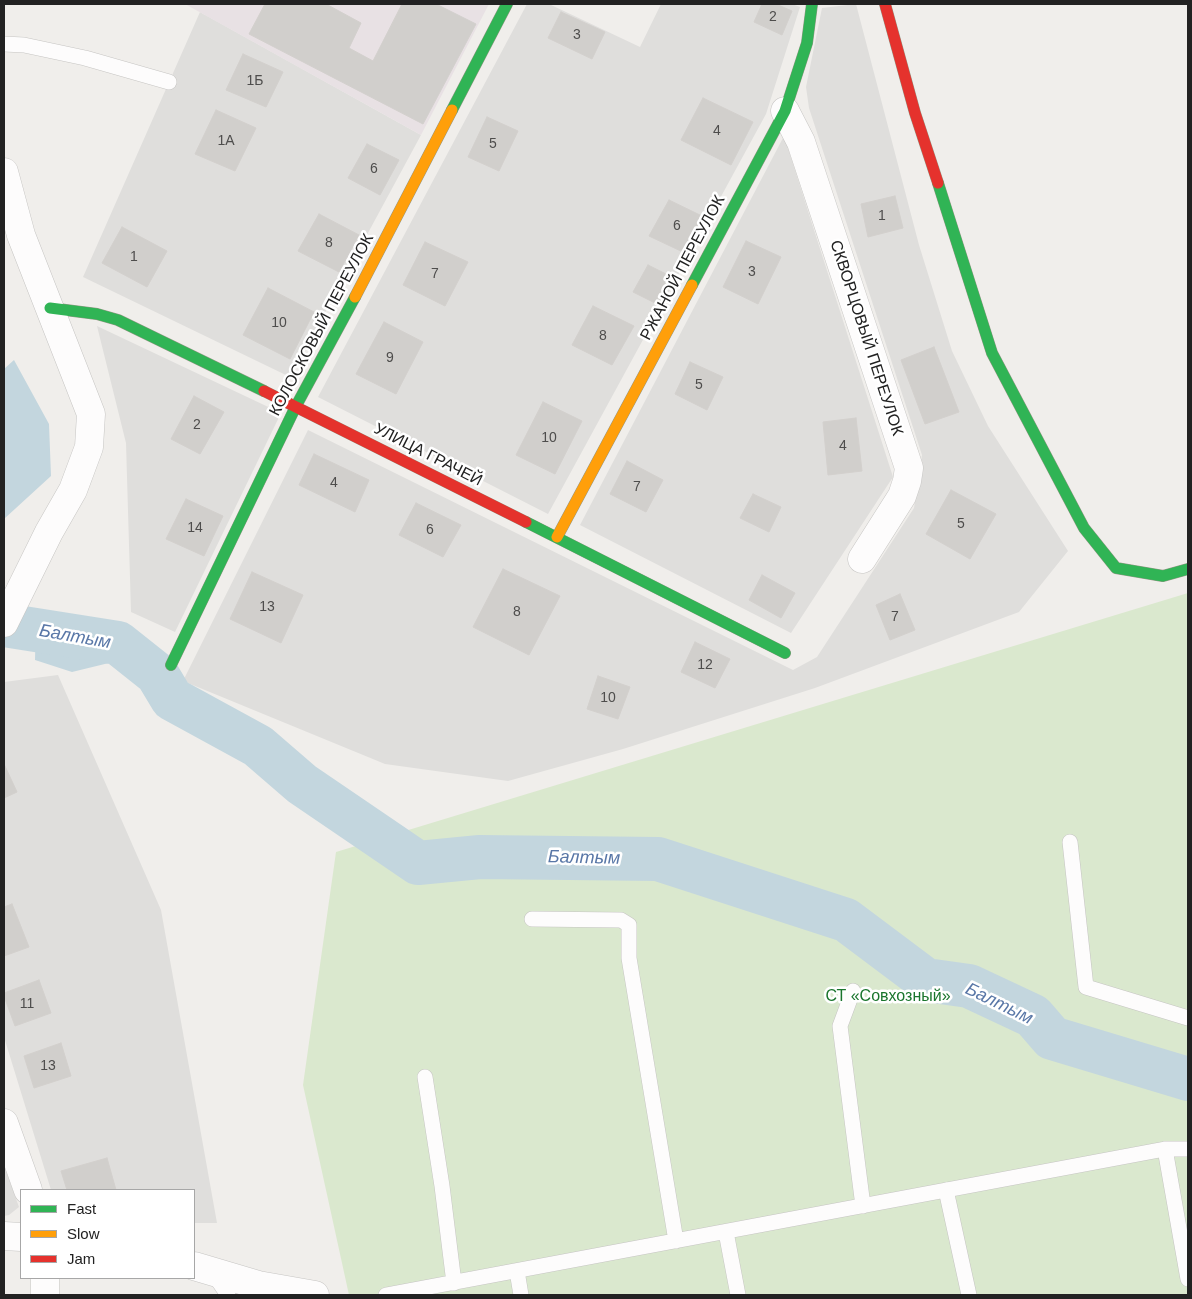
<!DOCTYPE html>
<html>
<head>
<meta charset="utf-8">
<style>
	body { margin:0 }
	#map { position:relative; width:1192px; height:1299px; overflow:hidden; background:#f0eeeb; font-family:Arial,sans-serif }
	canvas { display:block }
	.frame { position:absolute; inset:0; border:5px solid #222; pointer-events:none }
	.legend { position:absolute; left:20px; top:1189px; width:175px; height:90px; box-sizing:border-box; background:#fff; border:1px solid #a7a7a7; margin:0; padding:6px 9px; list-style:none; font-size:15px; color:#222 }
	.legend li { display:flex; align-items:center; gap:10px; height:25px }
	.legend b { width:25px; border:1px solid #a7a7a7 }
</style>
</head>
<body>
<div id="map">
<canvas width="1192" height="1299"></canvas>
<div class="frame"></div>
<ul class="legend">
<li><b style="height:6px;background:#30b455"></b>Fast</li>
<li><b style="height:6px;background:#ff9f0a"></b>Slow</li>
<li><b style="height:6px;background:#e5322d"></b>Jam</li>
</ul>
</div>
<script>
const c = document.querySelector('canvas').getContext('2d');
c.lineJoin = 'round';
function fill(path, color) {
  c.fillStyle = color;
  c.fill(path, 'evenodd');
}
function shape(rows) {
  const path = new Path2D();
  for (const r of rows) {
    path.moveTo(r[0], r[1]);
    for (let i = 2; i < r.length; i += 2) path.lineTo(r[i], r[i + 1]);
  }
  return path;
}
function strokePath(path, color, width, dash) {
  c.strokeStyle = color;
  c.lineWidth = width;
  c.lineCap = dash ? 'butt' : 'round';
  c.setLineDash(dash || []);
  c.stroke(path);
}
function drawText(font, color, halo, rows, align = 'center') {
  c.font = font + ' Arial,sans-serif';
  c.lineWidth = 5;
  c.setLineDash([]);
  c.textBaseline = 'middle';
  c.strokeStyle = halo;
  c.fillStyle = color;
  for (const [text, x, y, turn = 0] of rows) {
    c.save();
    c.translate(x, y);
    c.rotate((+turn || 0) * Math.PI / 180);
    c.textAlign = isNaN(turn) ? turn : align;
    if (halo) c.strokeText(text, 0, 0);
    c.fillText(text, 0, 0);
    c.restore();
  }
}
fill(shape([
	[527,4,549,4,640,47,661,4,792,4,800,7,766,114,548,514,318,397],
	[856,4,919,245,952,351,988,426,1068,551,1019,612,815,688,623,749,508,781,385,764,183,681,308,430,793,670,817,657,914,508,922,455,809,108,806,87,822,8],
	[200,12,421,135,290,377,83,277],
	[784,136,893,477,791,633,580,525],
	[97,326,281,413,175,632,131,612,126,443],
	[58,675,161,910,217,1223,194,1223,194,1190,51,1190,4,1037,4,682],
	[4,1166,19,1207,9,1215,4,1216]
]), '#dfdedc');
fill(shape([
	[185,4,489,4,421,135]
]), '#e8e1e4');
fill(shape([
	[1188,593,1188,1295,349,1295,303,1085,336,852]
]), '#dae8ce');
fill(shape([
	[14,360,49,424,51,476,4,519,4,369],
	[69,616,123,624,113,662,72,672,35,660,36,620]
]), '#c3d6de');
strokePath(shape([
	[4,625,118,643,157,674,172,699,258,746,302,784,418,863,480,857,658,859,846,920,926,980,969,986,1033,1016,1052,1038,1188,1079]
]), '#c3d6de', 44);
const building = shape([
	[265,4,326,4,361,23,349,48,373,61,402,4,436,4,476,24,423,124,249,34,265,4],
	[762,4,776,4,792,11,782,35,754,22,762,4],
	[561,12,605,32,592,59,548,38,561,12],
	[243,54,283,72,266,107,226,90,243,54],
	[703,98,753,122,731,165,681,140,703,98],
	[216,110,256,128,235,171,195,154,216,110],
	[487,117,518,131,499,171,468,157,487,117],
	[367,144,399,160,380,195,348,178,367,144],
	[895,196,903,228,868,237,861,204,895,196],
	[669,200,704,217,685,253,649,236,669,200],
	[319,214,359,235,339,272,298,251,319,214],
	[122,227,167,251,147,287,102,263,122,227],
	[746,241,781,257,758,304,723,287,746,241],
	[425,242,468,262,445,306,403,285,425,242],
	[648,265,674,278,659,305,633,292,648,265],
	[268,288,314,312,290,359,243,335,268,288],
	[593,306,634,326,612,365,572,345,593,306],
	[384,322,423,342,396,394,356,374,384,322],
	[934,347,959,412,925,424,901,360,934,347],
	[690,362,723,377,707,410,675,394,690,362],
	[194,396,224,412,200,454,171,439,194,396],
	[543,402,582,421,555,474,516,455,543,402],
	[856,418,862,471,828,475,823,422,856,418],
	[314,454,369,480,355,512,299,485,314,454],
	[627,461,663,480,646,512,610,494,627,461],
	[951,490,996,514,970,559,926,534,951,490],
	[753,494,781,507,769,532,740,518,753,494],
	[186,499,223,516,204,556,166,539,186,499],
	[416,503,461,525,443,557,399,535,416,503],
	[503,569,560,596,529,655,473,627,503,569],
	[252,572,303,595,281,643,230,619,252,572],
	[762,575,795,593,781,618,749,600,762,575],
	[900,594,915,630,890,640,876,605,900,594],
	[695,642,730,659,715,688,681,672,695,642],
	[598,676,630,687,618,719,587,709,598,676],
	[4,764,17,792,4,798,4,764],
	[12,904,29,947,4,956,4,907,12,904],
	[39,980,51,1013,15,1026,4,996,4,993,39,980],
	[61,1043,71,1076,34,1088,24,1056,61,1043],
	[107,1158,116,1190,67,1190,61,1171,107,1158]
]);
fill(building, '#d1cfcc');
strokePath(building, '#d3d0cd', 1);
const lane = shape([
	[4,44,24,45,85,58,169,82],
	[1070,842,1086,987,1188,1018],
	[532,919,621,920,629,925,629,958,676,1241],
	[853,991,840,1026,863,1206],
	[425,1077,442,1186,454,1283],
	[1165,1149,1188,1279],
	[946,1190,969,1295],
	[726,1232,738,1295],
	[517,1271,521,1295],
	[213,1273,228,1295],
	[386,1295,1165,1149,1188,1149]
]);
const street = shape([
	[785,111,801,142,909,468,907,481,902,496,862,559],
	[4,172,21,235,91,414,89,447,73,490,49,532,4,623],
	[4,1123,28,1190],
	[4,1236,21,1237],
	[194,1266,258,1285,315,1295],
	[45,1295,45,1278]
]);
const fast = shape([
	[452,110,507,4],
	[938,183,992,353,1084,528,1116,568,1163,576,1188,569],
	[692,285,785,111,807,43,812,4],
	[50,308,97,314,118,320,264,391],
	[526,522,785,653],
	[171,665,296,406,355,297]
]);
const slow = shape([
	[355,297,452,110],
	[557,537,692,285]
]);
const jam = shape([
	[885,4,915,113,938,183],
	[264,391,526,522]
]);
strokePath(lane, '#c6c5c3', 16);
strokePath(street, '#c6c5c3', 29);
strokePath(fast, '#949785', 12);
strokePath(slow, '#949785', 12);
strokePath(jam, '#949785', 12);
strokePath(lane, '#fdfcfc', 15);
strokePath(street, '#fdfcfc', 28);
strokePath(fast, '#30b455', 11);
strokePath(slow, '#ff9f0a', 11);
strokePath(jam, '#e5322d', 11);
drawText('14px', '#4e4d4c', null, [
	["2",773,17],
	["3",577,35],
	["1Б",255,81],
	["4",717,131],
	["1А",226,141],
	["5",493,144],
	["6",374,169],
	["1",882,216],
	["6",677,226],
	["8",329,243],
	["1",134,257],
	["3",752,272],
	["7",435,274],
	["10",279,323],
	["8",603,336],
	["9",390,358],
	["5",699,385],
	["2",197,425],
	["10",549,438],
	["4",843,446],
	["4",334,483],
	["7",637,487],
	["5",961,524],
	["14",195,528],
	["6",430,530],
	["13",267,607],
	["8",517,612],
	["7",895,617],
	["12",705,665],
	["10",608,698],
	["11",27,1004],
	["13",48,1066]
]);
drawText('16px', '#222', '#fff', [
	["РЖАНОЙ ПЕРЕУЛОК",683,268,-62],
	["КОЛОСКОВЫЙ ПЕРЕУЛОК",322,325,-62],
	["СКВОРЦОВЫЙ ПЕРЕУЛОК",866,338,72],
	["УЛИЦА ГРАЧЕЙ",428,455,27]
]);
drawText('16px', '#1a752d', '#fff', [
	["СТ «Совхозный»",888,997]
]);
drawText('italic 18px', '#5977a7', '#fff', [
	["Балтым",75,637,10],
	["Балтым",584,858,1],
	["Балтым",999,1004,26]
]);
</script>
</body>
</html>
